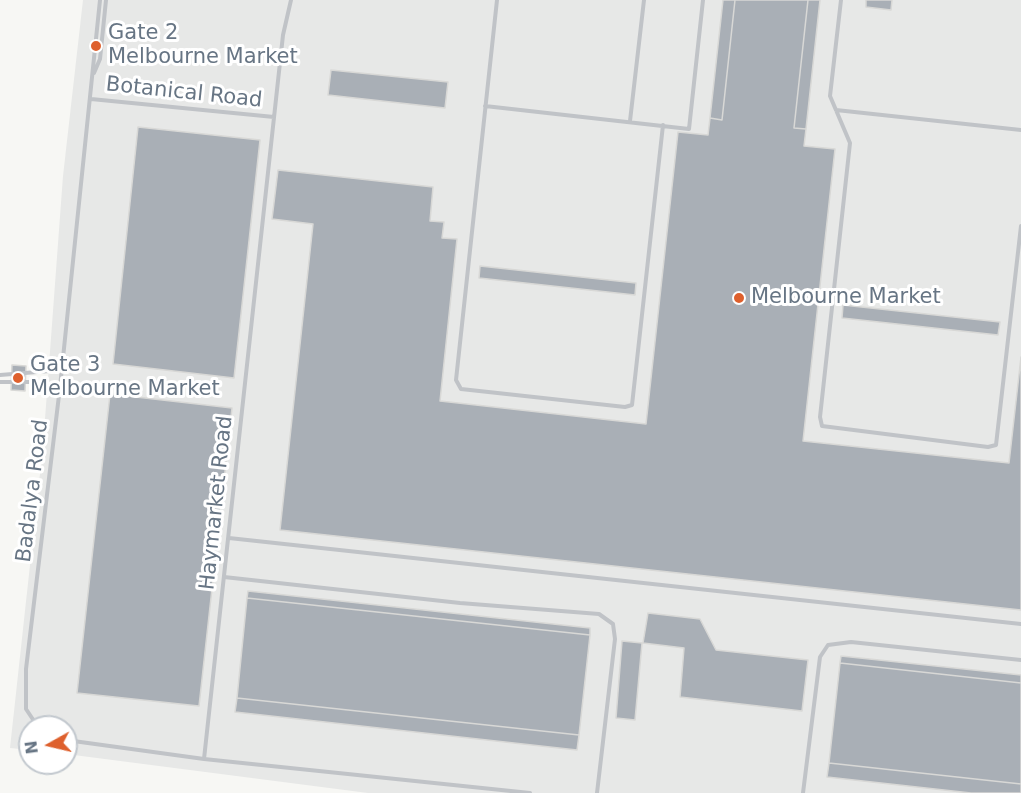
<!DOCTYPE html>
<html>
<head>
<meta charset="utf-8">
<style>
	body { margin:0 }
	#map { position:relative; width:1021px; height:793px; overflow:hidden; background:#f7f7f4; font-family:"DejaVu Sans",sans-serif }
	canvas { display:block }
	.north { position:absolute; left:18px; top:715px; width:60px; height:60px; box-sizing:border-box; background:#fff; border:2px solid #c2c8ce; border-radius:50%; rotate:262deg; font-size:16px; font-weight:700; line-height:24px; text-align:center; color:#677584 }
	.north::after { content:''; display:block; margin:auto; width:21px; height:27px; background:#de602d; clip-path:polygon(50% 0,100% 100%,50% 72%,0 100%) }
</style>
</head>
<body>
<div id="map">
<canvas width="1021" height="793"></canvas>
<div class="north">N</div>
</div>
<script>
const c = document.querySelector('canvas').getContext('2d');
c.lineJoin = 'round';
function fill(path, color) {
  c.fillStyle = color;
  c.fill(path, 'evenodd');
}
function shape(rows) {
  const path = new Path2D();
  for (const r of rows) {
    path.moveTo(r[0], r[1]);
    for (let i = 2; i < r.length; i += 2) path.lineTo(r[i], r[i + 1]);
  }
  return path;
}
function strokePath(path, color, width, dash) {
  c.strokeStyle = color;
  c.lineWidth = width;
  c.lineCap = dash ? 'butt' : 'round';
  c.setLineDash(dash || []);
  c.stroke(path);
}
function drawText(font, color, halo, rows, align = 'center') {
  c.font = font + ' "DejaVu Sans",sans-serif';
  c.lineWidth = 6;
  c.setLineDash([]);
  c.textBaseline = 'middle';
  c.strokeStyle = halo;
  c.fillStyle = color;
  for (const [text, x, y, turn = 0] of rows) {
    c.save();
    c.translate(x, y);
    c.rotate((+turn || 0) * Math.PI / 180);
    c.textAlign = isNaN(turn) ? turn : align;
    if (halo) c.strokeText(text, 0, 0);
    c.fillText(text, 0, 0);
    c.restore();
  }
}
fill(shape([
	[83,0,1021,0,1021,793,368,793,66,754,66,727,30,727,30,750,10,748,43,446,63,176]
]), '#e7e8e7');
const building = shape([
	[723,0,735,0,722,120,710,118,723,0],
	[735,0,808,0,794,128,806,129,804,146,835,149,803,441,1009,463,1021,357,1021,610,280,530,313,224,272,219,278,170,433,187,430,221,444,222,442,238,457,239,440,401,646,424,678,132,708,135,710,118,722,120,735,0],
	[808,0,820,0,806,129,794,128,808,0],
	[866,0,892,0,891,10,866,7,866,0],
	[331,70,448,82,445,108,328,95,331,70],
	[138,127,260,140,234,378,113,364,138,127],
	[480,266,636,283,635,295,479,278,480,266],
	[843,305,1000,322,998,335,842,318,843,305],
	[12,365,26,366,25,391,11,390,12,365],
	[110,394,232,408,199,706,77,693,110,394],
	[248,591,590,628,590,635,247,598,248,591],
	[247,598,590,635,579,735,237,698,247,598],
	[648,613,700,619,716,650,808,660,802,711,680,697,684,648,643,643,648,613],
	[622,641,642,643,635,720,616,718,622,641],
	[841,656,1021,675,1021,683,840,663,841,656],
	[840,663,1021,683,1021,784,829,763,840,663],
	[237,698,579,735,577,750,235,712,237,698],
	[829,763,1021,784,1021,793,971,793,827,777,829,763]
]);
fill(building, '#a9afb6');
strokePath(building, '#d8d8d6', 1.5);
strokePath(shape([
	[497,0,456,380,461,389,625,407,632,405,663,125],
	[841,0,830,96,850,143,820,417,822,426,988,447,996,445,1021,226],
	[94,73,100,59,106,0],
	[91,99,274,117],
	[485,106,689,129,703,0],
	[836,110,1021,130],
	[630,121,644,0],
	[0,375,62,370],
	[0,382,31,382,60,387],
	[229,538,1021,624],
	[224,577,460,603,599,614,613,624,615,639,597,793],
	[38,727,26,709,26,669,60,387,100,0],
	[66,740,204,759,530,793],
	[204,759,283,35,291,0],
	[803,793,820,657,828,645,851,642,1021,660]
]), '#c0c3c7', 4);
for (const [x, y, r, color] of [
	[96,46,6,"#de602d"],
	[739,298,6,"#de602d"],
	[18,378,6,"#de602d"]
]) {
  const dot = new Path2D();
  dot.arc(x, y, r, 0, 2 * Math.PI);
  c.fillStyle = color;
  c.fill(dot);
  strokePath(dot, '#fff', 2);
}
drawText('21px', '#677584', '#fff', [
	["Gate 2",108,34],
	["Melbourne Market",108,58],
	["Melbourne Market",751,298],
	["Gate 3",30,366],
	["Melbourne Market",30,390]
], 'left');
drawText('21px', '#677584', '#fff', [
	["Botanical Road",184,93,6],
	["Badalya Road",33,491,-83],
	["Haymarket Road",217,503,-84]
]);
</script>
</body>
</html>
